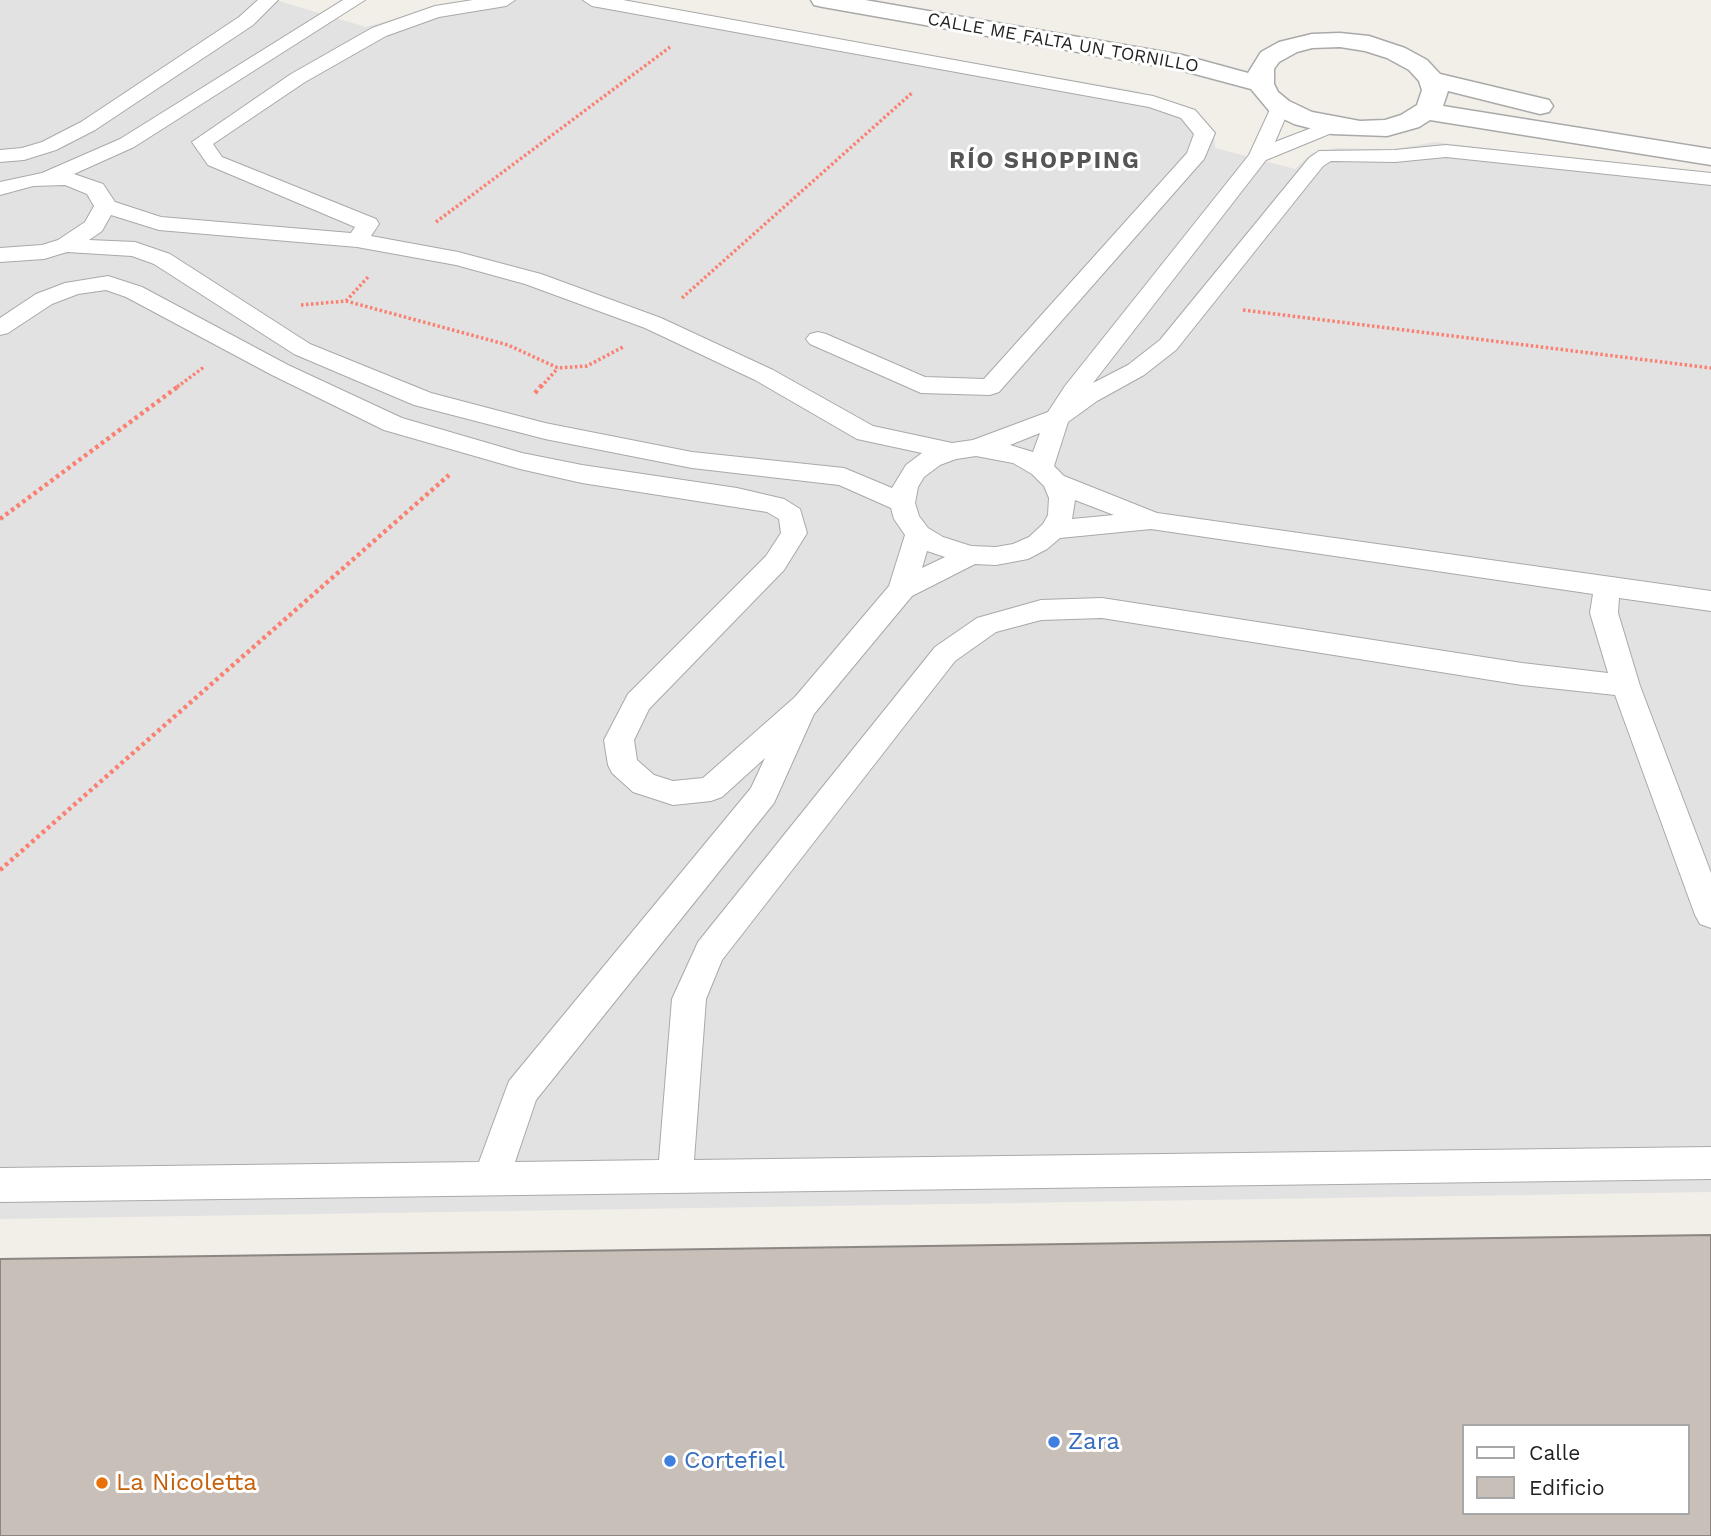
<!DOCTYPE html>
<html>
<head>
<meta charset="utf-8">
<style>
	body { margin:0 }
	#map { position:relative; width:1711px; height:1536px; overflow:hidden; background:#f2efe9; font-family:"Work Sans",sans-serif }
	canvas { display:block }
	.legend { position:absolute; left:1462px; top:1424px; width:228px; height:91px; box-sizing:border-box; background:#fff; border:2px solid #a7a7a7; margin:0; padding:9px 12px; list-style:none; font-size:21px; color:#222 }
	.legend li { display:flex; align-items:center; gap:14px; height:35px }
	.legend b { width:35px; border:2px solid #a7a7a7 }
</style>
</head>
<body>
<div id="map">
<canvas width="1711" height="1536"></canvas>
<ul class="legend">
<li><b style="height:9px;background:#fff"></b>Calle</li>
<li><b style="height:19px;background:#c7bfb8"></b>Edificio</li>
</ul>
</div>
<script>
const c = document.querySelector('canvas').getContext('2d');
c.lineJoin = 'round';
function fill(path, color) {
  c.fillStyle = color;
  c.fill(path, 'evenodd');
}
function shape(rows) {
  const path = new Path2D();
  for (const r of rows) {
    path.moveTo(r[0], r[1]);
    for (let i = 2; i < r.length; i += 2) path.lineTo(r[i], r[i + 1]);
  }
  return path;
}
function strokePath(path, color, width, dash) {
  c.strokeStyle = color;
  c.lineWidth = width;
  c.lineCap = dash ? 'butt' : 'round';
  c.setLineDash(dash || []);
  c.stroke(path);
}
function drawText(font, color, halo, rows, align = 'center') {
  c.font = font + ' "Work Sans",sans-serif';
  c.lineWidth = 6;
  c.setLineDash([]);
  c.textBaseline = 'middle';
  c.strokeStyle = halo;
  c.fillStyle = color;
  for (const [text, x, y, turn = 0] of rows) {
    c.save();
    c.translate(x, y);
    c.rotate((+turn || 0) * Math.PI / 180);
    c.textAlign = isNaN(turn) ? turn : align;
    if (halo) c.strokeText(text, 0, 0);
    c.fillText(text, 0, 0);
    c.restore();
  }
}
fill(shape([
	[0,0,276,0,366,27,428,9,475,0,615,0,1136,91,1193,108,1214,131,1215,148,1295,169,1312,153,1338,148,1389,150,1435,142,1711,175,1711,1192,0,1219]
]), '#e2e2e2');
const building = shape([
	[1711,1235,1711,1536,0,1536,0,1259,1711,1235],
	[1464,1426,1688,1426,1688,1513,1464,1513,1464,1426]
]);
fill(building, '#c7bfb8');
strokePath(building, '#8b8681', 2);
const lane = shape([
	[258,0,278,0,253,25,95,130,56,150,24,160,0,162,0,150,22,148,42,142,81,122,239,17,258,0],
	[343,0,365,0,134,147,74,174,103,184,115,202,161,217,351,233,355,227,208,165,192,142,291,74,372,28,435,6,473,0,515,0,506,6,439,17,386,36,305,82,213,144,222,157,376,219,379,224,371,236,458,252,541,274,661,318,773,370,873,426,952,443,973,440,1048,412,1065,386,1249,155,1273,103,1287,103,1290,107,1275,142,1332,120,1339,122,1342,126,1339,130,1266,160,1093,383,1128,365,1160,340,1309,158,1319,151,1395,150,1446,145,1711,173,1711,185,1446,157,1395,162,1331,161,1323,166,1176,350,1144,375,1097,401,1068,422,1054,466,1064,476,1157,513,1711,591,1711,611,1619,598,1618,613,1640,686,1711,873,1711,928,1700,924,1695,915,1615,695,1522,685,1102,618,1041,620,996,632,955,661,722,960,706,999,694,1160,1711,1147,1711,1179,0,1202,0,1168,479,1162,509,1081,751,788,765,758,722,797,711,801,673,805,633,792,612,773,608,765,604,740,628,694,766,556,781,533,779,519,767,512,582,483,520,469,384,430,272,375,126,297,106,290,78,294,52,304,8,333,0,335,0,318,36,294,65,283,108,276,142,287,288,365,402,418,522,453,582,465,737,488,784,499,800,509,807,533,784,570,649,709,634,740,637,760,654,775,673,781,703,778,795,697,889,586,905,535,894,519,891,508,839,485,692,468,545,439,414,405,294,354,154,264,132,256,67,252,44,259,0,262,0,248,42,245,58,240,85,222,94,206,87,194,65,185,33,186,0,195,0,182,42,173,120,139,343,0],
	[111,215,159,230,357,247,456,265,525,284,645,328,755,380,857,439,922,453,906,465,892,488,844,468,692,452,545,423,431,393,310,344,170,254,135,242,89,240,102,231,111,215],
	[1040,433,1033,452,1010,445,1040,433],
	[976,456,1013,463,1032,474,1044,486,1049,498,1048,515,1043,524,1029,537,1013,544,996,547,971,546,943,537,928,528,919,516,915,503,918,487,924,477,940,465,956,459,976,456],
	[1075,500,1114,515,1072,519,1075,500],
	[1151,529,1593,594,1590,613,1608,673,1522,663,1102,598,1041,600,977,618,935,647,698,942,672,999,659,1160,515,1162,536,1100,774,803,814,714,912,596,975,564,996,565,1028,559,1047,549,1060,538,1151,529],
	[927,551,945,557,922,568,927,551],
	[583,0,623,0,1153,96,1195,110,1215,133,1204,159,999,392,990,395,921,393,810,344,806,339,810,334,818,332,826,334,925,377,984,379,1187,153,1194,134,1181,118,1149,107,592,6,583,0]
]);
const street = shape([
	[811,0,865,0,1182,55,1248,73,1261,52,1279,42,1312,34,1340,33,1369,36,1405,48,1427,60,1440,74,1549,100,1553,106,1549,112,1540,114,1448,91,1443,106,1711,149,1711,165,1430,120,1419,127,1387,136,1332,134,1294,124,1271,113,1251,89,1180,70,823,7,814,5,811,0],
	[1340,47,1365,51,1387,58,1409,70,1419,81,1422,90,1417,105,1401,115,1385,120,1360,121,1312,112,1289,101,1278,92,1274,84,1274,69,1279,62,1297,52,1312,48,1340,47]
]);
strokePath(lane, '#a9a9a9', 2);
strokePath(street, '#a9a9a9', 3);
strokePath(shape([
	[436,222,670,47],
	[682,298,913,92],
	[346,301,369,276],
	[301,305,346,301,508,345,558,368,587,366,623,347],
	[1243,310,1711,368],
	[177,387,204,367],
	[541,387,558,368]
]), '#fa8072', 3.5, [2.5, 2.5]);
strokePath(shape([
	[535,393,542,385],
	[0,519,180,385],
	[0,870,449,475]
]), '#fa8072', 4.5, [3.5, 3.5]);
fill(lane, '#fff');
fill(street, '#fff');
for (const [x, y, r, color] of [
	[1054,1442,7,"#3f7fe0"],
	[670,1461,7,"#3f7fe0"],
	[102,1483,7,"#e8710a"]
]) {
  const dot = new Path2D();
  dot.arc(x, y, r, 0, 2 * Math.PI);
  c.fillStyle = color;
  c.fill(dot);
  strokePath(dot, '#fff', 2.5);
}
drawText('18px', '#222', '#fff', [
	["CALLE ME FALTA UN TORNILLO",1063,43,10]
]);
c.letterSpacing = '2px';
drawText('bold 23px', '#555', '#fff', [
	["RÍO SHOPPING",1045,161]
]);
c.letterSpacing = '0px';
drawText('24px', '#366cbe', '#fff', [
	["Zara",1068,1442],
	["Cortefiel",684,1461]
], 'left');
drawText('24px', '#c56008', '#fff', [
	["La Nicoletta",116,1483]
], 'left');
</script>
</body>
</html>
